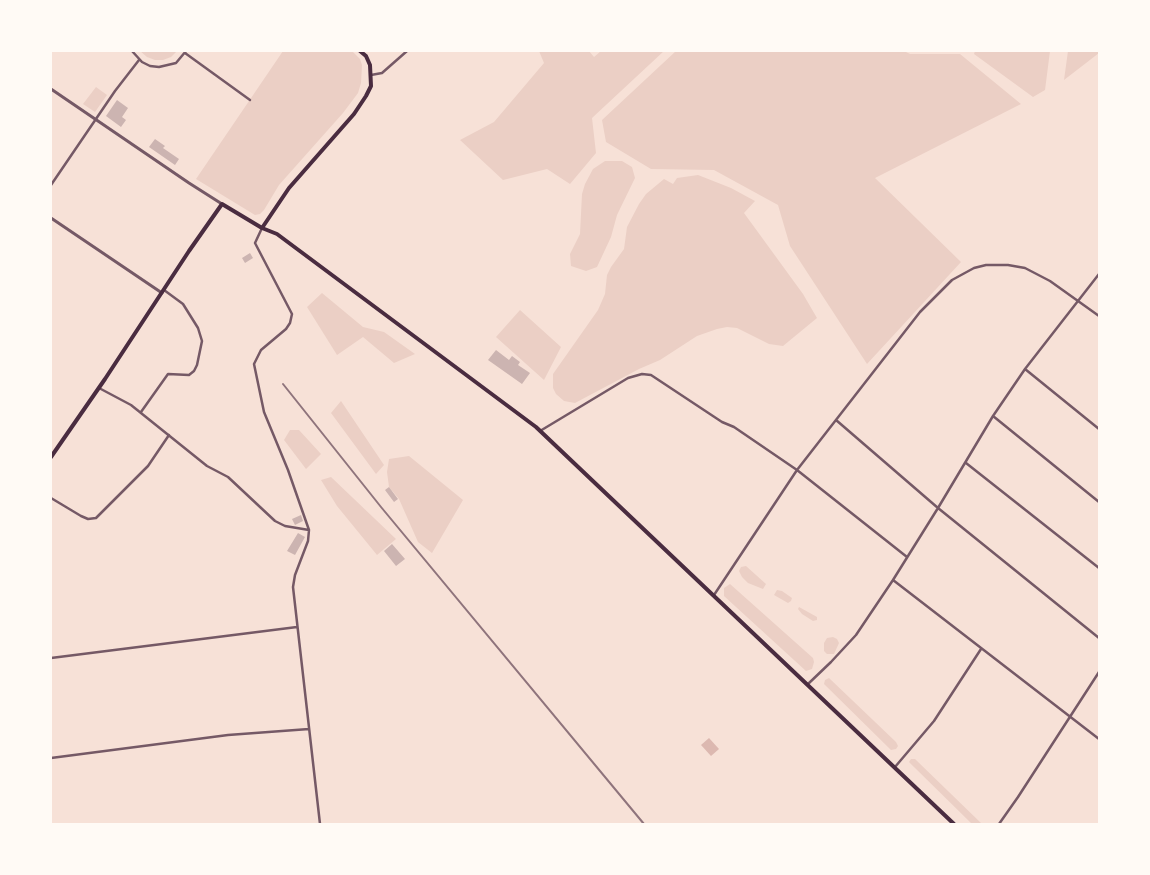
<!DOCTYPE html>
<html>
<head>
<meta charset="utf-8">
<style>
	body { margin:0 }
	#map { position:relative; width:1150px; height:875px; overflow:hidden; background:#f7e1d7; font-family:Manrope,sans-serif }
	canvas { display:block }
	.frame { position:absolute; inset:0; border:52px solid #fffaf5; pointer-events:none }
</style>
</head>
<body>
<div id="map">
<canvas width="1150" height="875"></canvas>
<div class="frame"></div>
</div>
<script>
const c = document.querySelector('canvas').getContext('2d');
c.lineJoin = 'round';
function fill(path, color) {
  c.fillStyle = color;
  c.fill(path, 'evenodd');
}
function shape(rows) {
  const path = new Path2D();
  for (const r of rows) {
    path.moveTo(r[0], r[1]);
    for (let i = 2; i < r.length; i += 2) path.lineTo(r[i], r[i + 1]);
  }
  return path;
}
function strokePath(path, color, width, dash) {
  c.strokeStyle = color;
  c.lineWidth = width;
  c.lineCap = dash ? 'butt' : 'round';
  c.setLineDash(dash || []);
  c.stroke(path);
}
fill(shape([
	[140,51,177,51,171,57,163,60,155,60,147,57],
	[283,51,352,51,360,59,362,65,361,83,358,93,343,113,279,185,264,210,260,214,255,215,196,179],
	[539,51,589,51,594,57,601,51,664,51,592,118,596,153,570,184,547,169,503,180,460,140,494,122,544,63],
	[676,51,904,51,910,54,960,54,1021,104,875,178,961,262,867,364,790,246,778,205,714,170,651,169,606,142,602,120],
	[975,51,1050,51,1045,90,1033,97,974,54],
	[1068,51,1099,51,1099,53,1064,80],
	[96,87,107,95,95,112,83,104],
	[605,161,622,161,632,167,635,178,617,215,611,237,597,267,586,271,571,266,570,254,580,234,582,194,585,184,593,169],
	[698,175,731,188,755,201,744,213,803,294,817,318,783,346,769,344,737,328,727,327,717,329,697,336,660,360,639,369,575,403,564,401,556,394,553,388,553,374,598,310,605,294,607,275,611,267,624,249,627,227,639,204,646,194,664,179,673,184,677,178],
	[322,293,363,327,384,332,415,354,394,363,363,337,337,355,307,307],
	[520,310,561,347,544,380,496,337],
	[341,401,384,465,376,474,331,413],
	[290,430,299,430,321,454,306,469,284,440],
	[409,456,463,500,432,553,418,542,399,499,389,487,387,472,389,459],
	[331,477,396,539,377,555,337,506,321,480],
	[746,566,766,584,763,589,748,583,742,577,739,571,741,567],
	[730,584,813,658,814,662,812,669,806,671,724,596,724,588],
	[777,590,782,591,792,598,791,601,788,603,774,595],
	[799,607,817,617,817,620,813,621,802,614,798,609],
	[833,637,837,639,839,643,834,654,827,654,824,651,824,643,827,638],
	[829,678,896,742,898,746,896,749,891,750,824,684,825,680],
	[911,759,915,759,982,824,972,824,914,767,909,762]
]), '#ebcfc5');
fill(shape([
	[709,738,719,749,711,756,701,745]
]), '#dcb8b0');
fill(shape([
	[117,100,128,108,122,117,126,120,121,127,106,116],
	[155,139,165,146,163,148,179,159,175,165,149,147],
	[250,253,253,258,245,263,242,258],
	[496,350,509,360,512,356,520,362,518,365,530,373,522,384,488,360],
	[389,487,398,499,394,502,385,490],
	[301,515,303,521,295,525,292,519],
	[298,533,305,537,295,555,287,551],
	[392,544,405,559,396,566,384,551]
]), '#ccb4b1');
strokePath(shape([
	[132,51,142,62,150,66,159,67,176,63,186,51],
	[185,53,250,100],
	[371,75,382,73,407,51],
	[51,185,115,91,139,60],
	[262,228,255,243,292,314,290,323,286,329,261,350,254,364,264,412,288,470,309,530,308,541,295,575,293,587,320,824],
	[1025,369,1099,429],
	[99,388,131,405,207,466,228,477,275,521,285,526,309,530],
	[141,412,168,374,189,375,194,371,197,365,202,341,198,328,183,304,164,290],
	[993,416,1099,502],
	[836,420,938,508,1099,638],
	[540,431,628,378,642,374,651,375,722,422,734,427,797,470,907,557],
	[966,463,1099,568],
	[51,498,81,516,88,519,96,518,148,466,169,435],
	[893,580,1099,739],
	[714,595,797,470,920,312,952,280,974,268,986,265,1008,265,1025,268,1050,281,1099,316],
	[51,658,297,627],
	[808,684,831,662,856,635,893,580,938,508,993,416,1025,369,1099,274],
	[51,758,228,735,309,729],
	[895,767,934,721,981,649],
	[999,824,1018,797,1099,672]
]), '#755966', 2.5);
strokePath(shape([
	[51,89,189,183,222,204],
	[51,218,162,293]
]), '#755966', 3);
strokePath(shape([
	[262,228,289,188,354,114,366,96,371,86,370,65,366,56,360,51],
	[51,457,105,379,189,251,222,204,262,228,277,234,536,427,954,824]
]), '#4a2c40', 4);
strokePath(shape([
	[283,384,381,507,644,824]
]), '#8f747c', 2);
</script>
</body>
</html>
